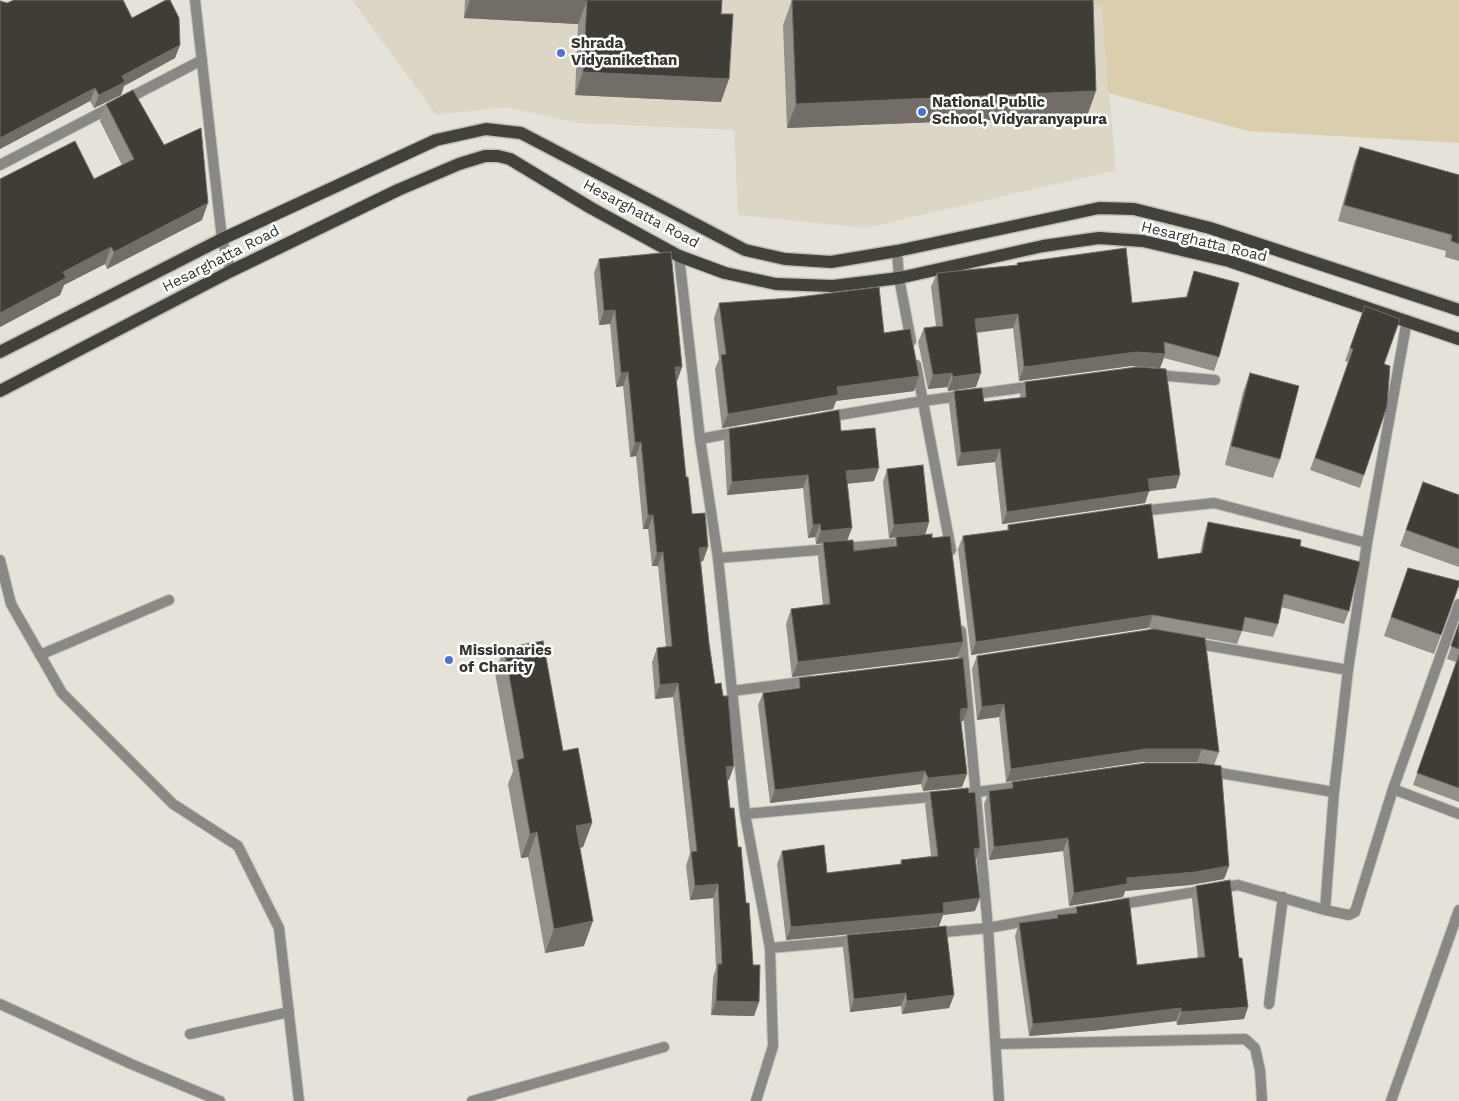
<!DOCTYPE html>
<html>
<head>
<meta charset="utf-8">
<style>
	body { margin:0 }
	canvas { display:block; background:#e5e2d9 }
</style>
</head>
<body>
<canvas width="1459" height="1101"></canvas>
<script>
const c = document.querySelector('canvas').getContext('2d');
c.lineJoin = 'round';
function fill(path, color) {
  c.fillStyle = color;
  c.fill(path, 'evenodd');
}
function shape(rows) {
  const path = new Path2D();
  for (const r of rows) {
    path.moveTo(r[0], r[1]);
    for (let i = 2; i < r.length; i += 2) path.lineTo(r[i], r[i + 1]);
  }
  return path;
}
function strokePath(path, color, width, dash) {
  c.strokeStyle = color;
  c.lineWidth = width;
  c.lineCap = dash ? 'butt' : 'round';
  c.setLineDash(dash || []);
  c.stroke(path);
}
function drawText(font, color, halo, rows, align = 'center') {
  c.font = font + ' "Work Sans",sans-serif';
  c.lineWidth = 5;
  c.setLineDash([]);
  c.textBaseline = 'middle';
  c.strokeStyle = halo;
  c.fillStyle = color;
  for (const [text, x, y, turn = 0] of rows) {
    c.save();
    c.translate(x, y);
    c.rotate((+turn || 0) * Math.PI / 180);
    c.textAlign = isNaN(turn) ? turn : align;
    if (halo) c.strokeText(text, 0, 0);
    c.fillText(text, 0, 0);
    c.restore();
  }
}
fill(shape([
	[352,0,1064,0,1102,7,1116,170,866,228,738,215,734,130,577,123,506,107,436,115]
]), '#dcd6c6');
fill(shape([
	[1064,0,1459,0,1459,143,1248,131,1108,93,1102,7]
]), '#dbceae');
const minor = shape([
	[0,165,202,60],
	[897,251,899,278,911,341],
	[679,256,700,439,718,558,745,814,770,948,773,1046,756,1101],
	[916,365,951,550],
	[1156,375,1215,380],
	[827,417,923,401,1035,386],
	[700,439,738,432],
	[1141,511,1214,503,1367,543],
	[718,558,906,543],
	[1459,604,1393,789,1459,814],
	[961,631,988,928,999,1101],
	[1194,643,1348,670],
	[40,655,169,600],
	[732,691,810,681],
	[1208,771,1334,792],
	[970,793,1023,786],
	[745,814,941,796],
	[1116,905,1238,885,1325,910,1334,792,1348,670,1367,543,1407,320],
	[1325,910,1349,915,1355,912,1393,789],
	[933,933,988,928,1087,910],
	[770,948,859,940],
	[0,1004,131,1064,220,1101],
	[1269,1004,1283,897],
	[190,1034,289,1012],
	[997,1044,1245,1039,1255,1048,1260,1070,1262,1101],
	[472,1101,664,1047],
	[1391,1101,1459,910]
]);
const tertiary = shape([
	[195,0,222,239,231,271],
	[0,560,11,604,62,693,173,804,238,846,279,928,299,1101]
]);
const primary = shape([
	[0,352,222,239,436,140,486,129,521,133,745,250,785,259,831,262,897,251,1099,208,1134,209,1210,228,1459,310],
	[0,391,231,271,398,190,459,164,485,156,498,156,510,159,591,208,679,256,725,273,776,284,833,286,899,278,1043,246,1099,238,1143,241,1229,261,1459,339]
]);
strokePath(minor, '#c2bfb7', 12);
strokePath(tertiary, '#c2bfb7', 12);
strokePath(primary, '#c2bfb7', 15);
strokePath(minor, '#8a8885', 10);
strokePath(tertiary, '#8a8885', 10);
strokePath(primary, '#43413b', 12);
fill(shape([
	[0,0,2,2,7,3,132,18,180,45,175,58,124,86,121,95,94,108,90,101,88,102,0,149],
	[465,0,722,0,721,102,575,95,578,24,464,18],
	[792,0,1087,116,787,128,783,25],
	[106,104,202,220,107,269,105,264,64,285,60,295,0,327,0,179,94,179,122,165,100,121],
	[1360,147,1459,175,1459,261,1445,257,1446,251,1338,221,1354,163],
	[599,259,682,367,677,381,676,381,686,477,692,514,708,547,703,561,701,562,709,643,729,780,727,780,730,808,738,847,746,903,753,965,759,1002,754,1016,711,1015,713,978,716,968,713,898,690,900,686,866,690,853,673,697,655,699,652,662,657,648,666,647,658,566,652,566,648,529,643,529,636,456,630,457,623,386,616,387,610,324,599,325,594,273],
	[1017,263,1132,303,1186,297,1194,271,1219,357,1214,371,1164,358,1160,368,1131,366,1019,381,1013,328,977,333,976,387,948,391,947,387,928,389,918,342,924,328,936,326,931,287,937,273,1017,265],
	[719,303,884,333,919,376,914,391,836,401,833,409,722,428,715,369,719,359,714,318],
	[1365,306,1384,364,1364,475,1360,488,1310,470,1348,362,1345,361],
	[1250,373,1280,459,1273,478,1225,465,1243,392],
	[1025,382,1176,488,1149,491,1145,503,1002,524,995,462,957,466,949,404,954,391,984,402,1020,398,1020,395],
	[729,429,841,431,874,481,847,484,847,541,854,551,893,546,896,537,889,538,883,482,887,469,929,522,925,535,932,538,963,642,957,657,792,677,786,624,791,609,823,605,818,557,823,543,816,544,815,537,808,538,803,488,727,495,724,442],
	[1423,482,1459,495,1459,567,1400,546],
	[1208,522,1300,546,1349,611,1344,624,1281,607,1278,624,1273,637,1242,631,1237,644,1193,636,1219,752,1214,765,1197,762,1141,762,1006,782,999,717,977,720,972,669,977,656,1153,629,1148,628,971,655,958,549,963,536,1007,530,1008,525,1158,559,1200,554,1204,535],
	[1408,568,1459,585,1434,654,1384,636],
	[1459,623,1459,802,1413,785,1456,662,1447,659],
	[504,648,563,751,592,823,583,847,580,848,584,946,545,953,528,857,521,858,508,784,513,771,495,673],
	[799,678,968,708,963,721,961,722,962,787,923,791,921,784,770,803,758,705,763,693,795,689],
	[1012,782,1229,866,1224,879,1190,885,1125,891,1123,897,1069,906,1063,851,989,860,984,804,989,791,1010,788],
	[930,792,980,848,976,860,975,911,943,915,939,926,786,940,777,864,782,851,827,873,900,864,901,860,931,856,925,805],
	[1196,886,1239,958,1248,1007,1244,1019,1177,1025,1176,1021,1102,1030,1029,1036,1015,936,1019,923,1056,918,1057,915,1074,913,1076,907,1137,965,1198,958,1192,899],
	[847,935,954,995,949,1008,902,1014,901,1006,850,1012,843,948]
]), '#929088');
fill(shape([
	[470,0,573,0,587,1,578,24,464,18],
	[180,45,175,58,124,86,121,95,94,108,99,95,122,76],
	[583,72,729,79,721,102,575,95],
	[95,88,90,101,0,149,0,138],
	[1096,91,1087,116,787,128,796,104],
	[208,203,202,220,107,269,114,252],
	[111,247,105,264,64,285,60,295,0,327,0,313,63,272],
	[615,310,610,324,599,325,604,311],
	[1018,314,1013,328,970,333,975,319],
	[1136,352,1165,354,1160,368,1131,366,1019,381,1024,367],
	[675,367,682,367,677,381,670,381],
	[628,372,623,386,616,387,621,373],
	[952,373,947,387,928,389,933,375],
	[981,373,976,387,948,391,953,377],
	[919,376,914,391,836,401,833,409,722,428,728,414,837,387],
	[641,442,636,456,630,457,635,443],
	[1000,449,995,462,957,466,961,453],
	[879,468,874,481,842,484,846,471],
	[808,475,803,488,727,495,732,482],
	[1180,475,1176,488,1149,491,1145,503,1002,524,1007,512,1148,479],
	[648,515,653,515,648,529,643,529],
	[929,522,925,535,889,538,894,525],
	[820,524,815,537,808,538,813,525],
	[852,528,847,541,816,544,821,531],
	[708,547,703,561,694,562,699,548],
	[663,552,658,566,652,566,657,553],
	[1153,615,1148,628,971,655,976,642],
	[963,642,957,657,792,677,798,662],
	[678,683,673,697,655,699,660,685],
	[1004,704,999,717,977,720,982,707],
	[968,708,963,721,956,722,961,709],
	[1146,749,1202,749,1197,762,1141,762,1006,782,1011,769],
	[734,766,729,780,721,781,726,767],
	[925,771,921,784,770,803,775,790],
	[967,774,962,787,923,791,928,778],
	[592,823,583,847,567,850,576,826],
	[537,832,528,857,521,858,530,834],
	[1068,838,1063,851,989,860,994,847],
	[980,848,975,861,974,849],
	[1229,866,1224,879,1190,885,1125,891,1123,897,1069,906,1074,893,1127,878],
	[718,884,713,898,690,900,695,886],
	[980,898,975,911,943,915,939,926,786,940,791,927,943,903],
	[593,921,584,946,545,953,554,929],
	[906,993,901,1006,850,1012,854,999],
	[954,995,949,1008,902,1014,907,1001],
	[716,1001,759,1002,754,1016,711,1015],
	[1248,1007,1244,1019,1177,1025,1181,1012],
	[1181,1008,1176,1021,1102,1030,1029,1036,1033,1024]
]), '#726e67');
const building = shape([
	[14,0,123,0,132,18,166,0,170,0,179,18,180,45,122,76,125,82,99,95,95,88,93,89,0,138,0,1,7,3,14,0],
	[573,0,722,0,721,14,733,14,729,79,583,72,587,1,573,0],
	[792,0,1093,0,1096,91,796,104,792,0],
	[133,90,164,145,201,128,208,203,114,252,111,247,63,272,66,278,0,313,0,179,75,141,94,179,134,159,106,104,133,90],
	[1360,147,1459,175,1459,244,1451,241,1452,235,1344,205,1360,147],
	[1126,248,1132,303,1187,297,1194,271,1239,283,1219,357,1164,342,1165,354,1136,352,1024,367,1018,314,975,319,981,373,953,377,952,373,933,375,924,328,943,326,937,273,1018,265,1017,263,1126,248],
	[671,252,682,367,675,367,686,477,688,477,692,514,705,513,708,547,699,548,709,643,715,684,721,683,723,696,728,696,734,766,726,767,730,808,734,808,738,847,741,847,746,903,749,903,753,965,760,965,759,1002,716,1001,718,964,722,964,718,884,695,886,691,852,697,851,678,683,660,685,657,648,672,646,663,552,657,553,653,515,648,515,641,442,635,443,628,372,621,373,615,310,604,311,599,259,671,252],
	[879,287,884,333,910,329,919,376,837,387,838,395,728,414,721,355,726,354,719,303,791,298,879,287],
	[1365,306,1400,319,1384,364,1390,366,1387,406,1364,475,1315,458,1353,349,1350,348,1365,306],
	[1137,367,1166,369,1180,475,1148,479,1150,491,1007,512,1000,449,961,453,954,391,982,388,984,402,1026,397,1025,382,1137,367],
	[1250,373,1299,386,1280,459,1231,446,1250,373],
	[839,410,841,431,875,428,879,468,846,471,852,528,821,531,820,524,813,525,808,475,732,482,729,429,839,410],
	[923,465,929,522,894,525,887,469,923,465],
	[1423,482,1459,495,1459,549,1406,530,1423,482],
	[1151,504,1158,559,1202,553,1208,522,1301,540,1300,546,1360,562,1349,611,1284,594,1278,624,1245,617,1242,631,1153,615,976,642,963,536,1009,530,1008,525,1151,504],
	[932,534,932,538,950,536,963,642,798,662,791,609,830,604,823,542,853,540,854,551,897,546,896,537,932,534],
	[1408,568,1459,581,1459,585,1441,635,1391,617,1408,568],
	[1459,624,1459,649,1451,646,1459,624],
	[1154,629,1205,638,1219,752,1202,749,1146,749,1011,769,1004,704,982,707,977,656,1154,629],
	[543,641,563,751,578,748,592,823,576,826,593,921,554,929,537,832,530,834,517,760,524,758,504,648,543,641],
	[1459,655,1459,788,1417,773,1459,655],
	[963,658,968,708,961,709,960,714,967,774,928,778,925,771,775,790,763,693,800,688,799,678,963,658],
	[1146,763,1201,763,1221,766,1229,866,1195,872,1127,878,1127,884,1074,893,1068,838,994,847,989,791,1013,788,1012,782,1146,763],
	[968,788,969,793,975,792,980,848,974,849,980,898,943,903,944,913,791,927,782,851,824,845,827,873,902,864,901,860,938,856,930,792,968,788],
	[1230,880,1239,958,1242,958,1248,1007,1181,1012,1181,1008,1107,1017,1033,1024,1019,923,1058,918,1057,915,1077,913,1076,907,1129,898,1137,965,1205,957,1196,886,1230,880],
	[946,926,954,995,907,1001,906,993,854,999,847,935,946,926]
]);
fill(building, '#403d36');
strokePath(building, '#726e67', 1);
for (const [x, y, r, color] of [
	[561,53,5,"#506fe3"],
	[922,112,5,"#506fe3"],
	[449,660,5,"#506fe3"]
]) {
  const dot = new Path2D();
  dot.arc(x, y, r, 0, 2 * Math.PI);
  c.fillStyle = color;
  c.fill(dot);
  strokePath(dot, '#fff', 2);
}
drawText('bold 15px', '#353430', '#fff', [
	["Shrada",571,44],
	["Vidyanikethan",571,61],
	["National Public",932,103],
	["School, Vidyaranyapura",932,120],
	["Missionaries",459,651],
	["of Charity",459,668]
], 'left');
drawText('15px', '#353430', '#fff', [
	["Hesarghatta Road",641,214,28],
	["Hesarghatta Road",1204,242,14],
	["Hesarghatta Road",221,259,-27]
]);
</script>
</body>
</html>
